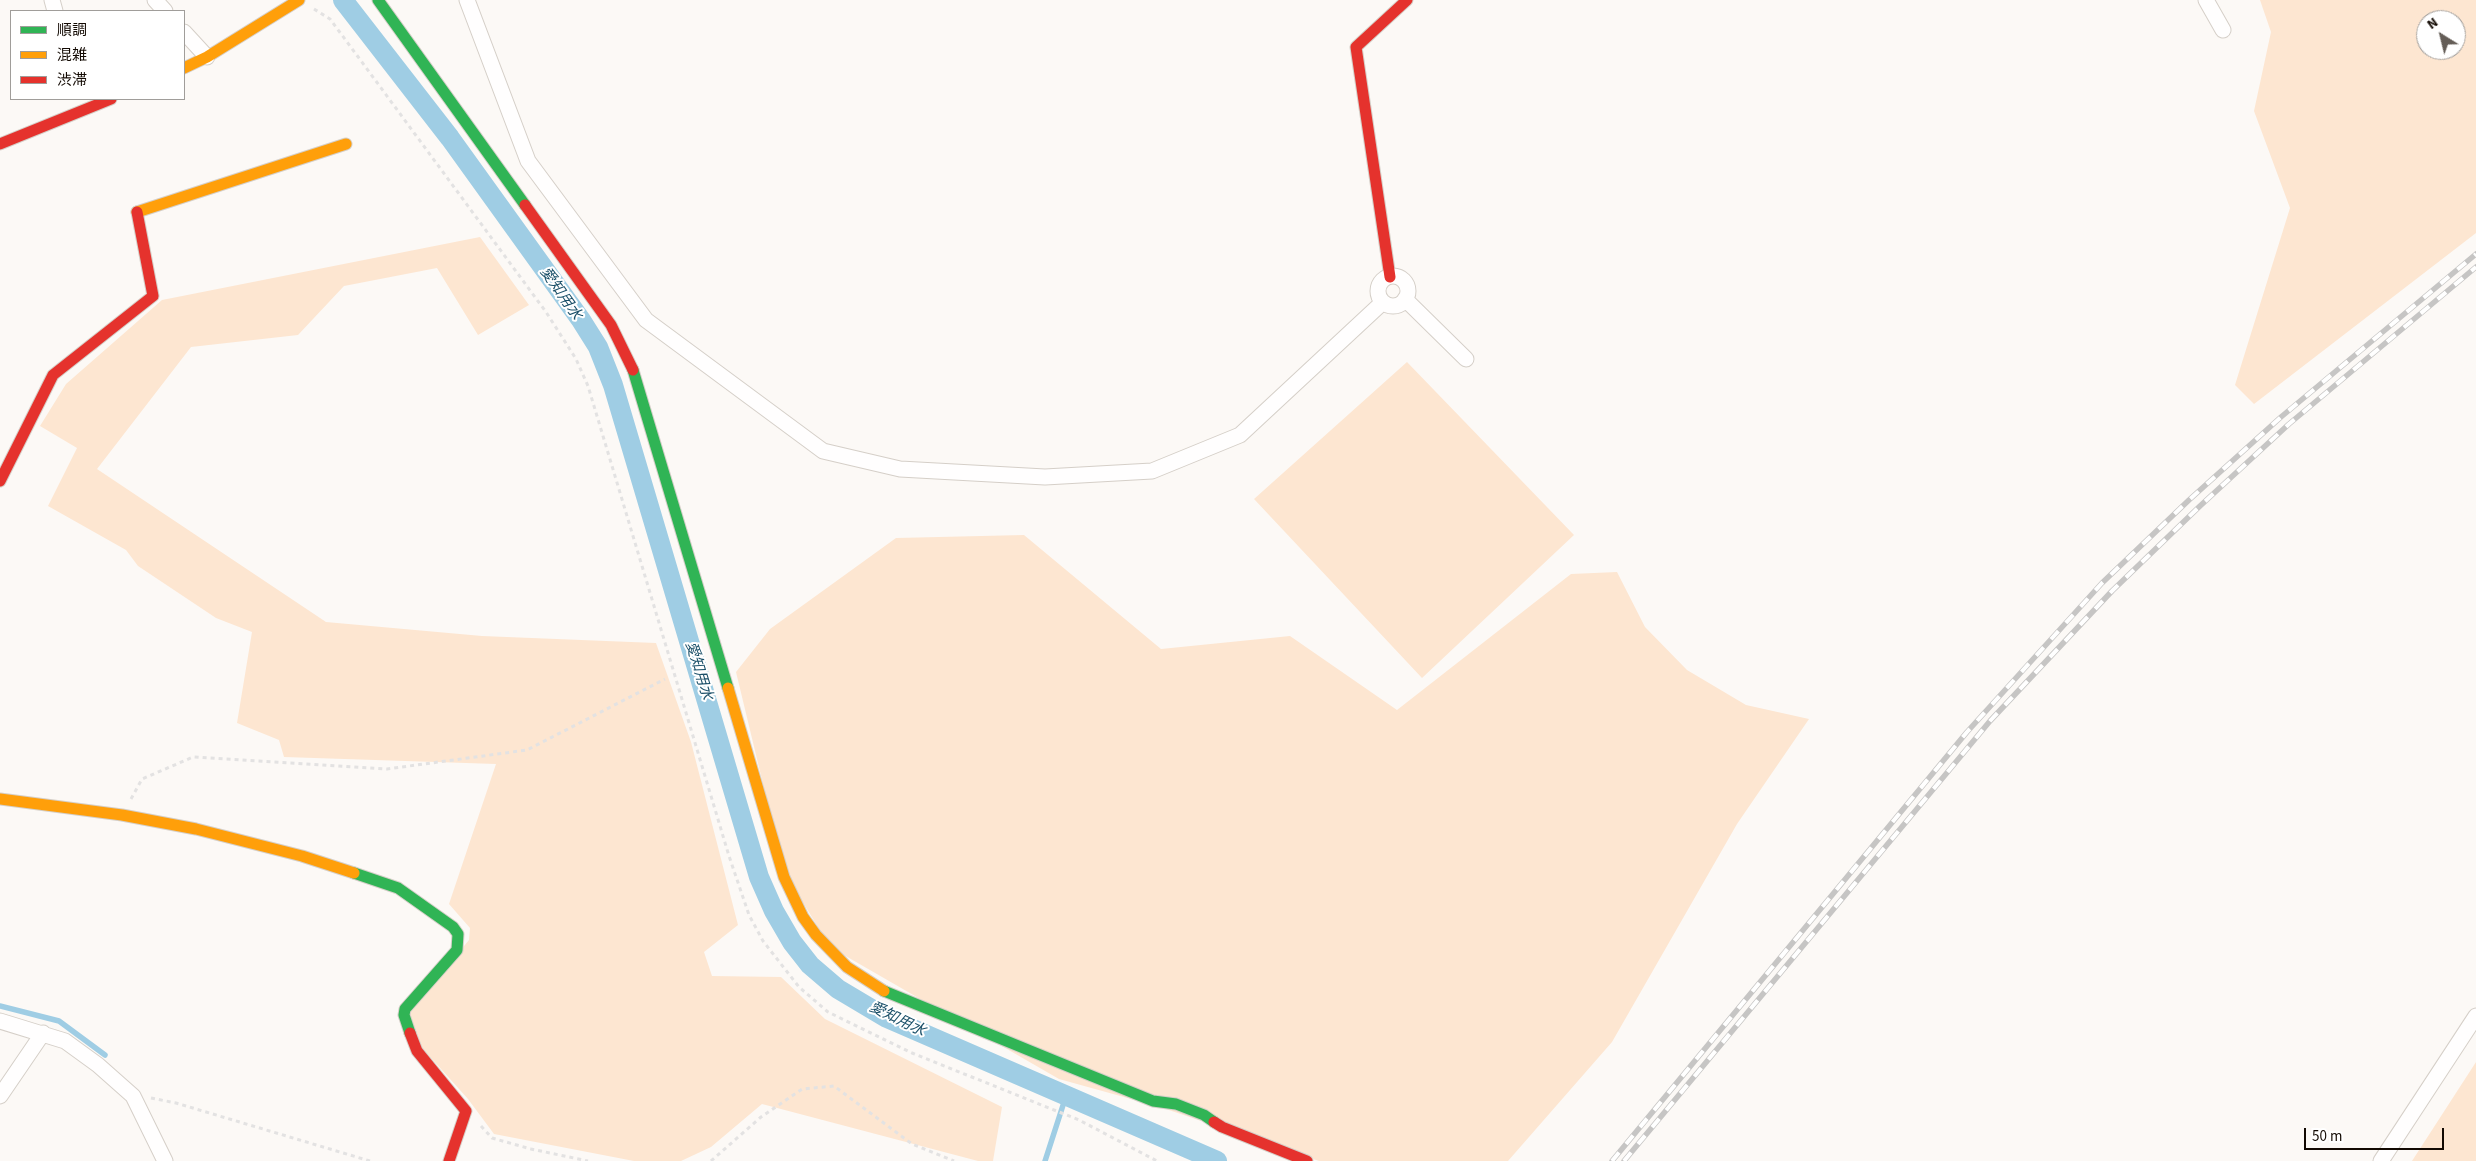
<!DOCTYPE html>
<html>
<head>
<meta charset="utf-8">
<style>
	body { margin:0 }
	#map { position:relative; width:2476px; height:1161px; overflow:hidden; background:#fcf9f6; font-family:"Source Sans 3","Noto Sans JP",sans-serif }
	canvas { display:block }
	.legend { position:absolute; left:10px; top:10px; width:175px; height:90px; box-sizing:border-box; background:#fff; border:1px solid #a09d9a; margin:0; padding:6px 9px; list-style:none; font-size:15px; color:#120902 }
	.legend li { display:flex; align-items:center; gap:10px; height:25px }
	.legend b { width:25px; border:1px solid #a09d9a }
	.north { position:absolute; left:2416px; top:10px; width:50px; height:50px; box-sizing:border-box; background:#fff; border:1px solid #a09d9a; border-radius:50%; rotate:324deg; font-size:14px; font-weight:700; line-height:20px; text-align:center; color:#120902 }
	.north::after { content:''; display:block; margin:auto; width:18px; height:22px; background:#645d57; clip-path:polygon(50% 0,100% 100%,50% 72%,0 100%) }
	.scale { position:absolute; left:2304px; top:1128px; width:140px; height:22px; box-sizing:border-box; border:2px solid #120902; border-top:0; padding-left:6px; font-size:15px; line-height:18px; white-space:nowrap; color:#120902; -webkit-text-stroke:4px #fff; paint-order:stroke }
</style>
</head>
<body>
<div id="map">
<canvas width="2476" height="1161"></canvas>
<ul class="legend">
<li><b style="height:6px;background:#30b455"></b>順調</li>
<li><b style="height:6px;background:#ff9f0a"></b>混雑</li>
<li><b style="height:6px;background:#e5322d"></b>渋滞</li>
</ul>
<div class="north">N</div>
<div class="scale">50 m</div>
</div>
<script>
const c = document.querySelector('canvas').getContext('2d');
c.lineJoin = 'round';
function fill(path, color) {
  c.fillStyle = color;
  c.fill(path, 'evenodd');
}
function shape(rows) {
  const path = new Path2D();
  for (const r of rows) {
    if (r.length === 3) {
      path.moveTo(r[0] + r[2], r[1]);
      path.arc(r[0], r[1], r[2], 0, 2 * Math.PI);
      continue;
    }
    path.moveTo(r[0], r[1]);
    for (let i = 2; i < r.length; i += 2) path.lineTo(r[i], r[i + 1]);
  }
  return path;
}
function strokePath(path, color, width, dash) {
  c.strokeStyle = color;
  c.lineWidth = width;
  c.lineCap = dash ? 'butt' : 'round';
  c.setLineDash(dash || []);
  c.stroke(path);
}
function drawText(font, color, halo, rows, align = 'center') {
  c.font = font + ' "Source Sans 3","Noto Sans JP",sans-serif';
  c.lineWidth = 4;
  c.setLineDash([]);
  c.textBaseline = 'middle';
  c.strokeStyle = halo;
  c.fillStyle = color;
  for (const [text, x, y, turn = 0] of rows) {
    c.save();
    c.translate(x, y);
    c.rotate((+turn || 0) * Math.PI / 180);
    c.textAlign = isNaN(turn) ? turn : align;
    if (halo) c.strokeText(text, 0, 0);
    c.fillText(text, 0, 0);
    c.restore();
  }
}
fill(shape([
	[2260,0,2476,0,2476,233,2254,404,2235,385,2290,208,2254,111,2271,32],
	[2426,20,2456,20,2456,50,2426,50],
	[480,237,529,305,478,335,437,268,344,286,298,335,191,347,97,469,326,622,482,636,656,643,691,742,738,925,704,952,712,976,781,977,825,1019,1002,1107,993,1161,978,1161,762,1104,711,1147,681,1161,634,1161,494,1134,468,1099,423,1049,407,1015,469,940,470,928,449,904,496,764,284,757,279,740,237,723,252,632,216,618,138,566,126,550,48,506,77,448,40,426,66,384,162,300],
	[1407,362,1574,535,1422,678,1254,499],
	[1024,535,1161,649,1290,636,1397,710,1571,574,1617,572,1645,627,1687,670,1746,705,1809,719,1737,824,1612,1042,1508,1161,1319,1161,1160,1107,1059,1079,830,947,784,871,736,672,770,629,896,538],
	[2476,1062,2476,1161,2412,1161]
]), '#fde6d1');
strokePath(shape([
	[0,1006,59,1021,105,1055],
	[1045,1161,1066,1096]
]), '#9fcde4', 5.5);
strokePath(shape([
	[343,0,450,138,581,320,598,347,613,385,759,877,774,911,792,942,810,965,838,989,885,1017,1217,1161]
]), '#9fcde4', 20);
const street = shape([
	[52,0,55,11],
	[155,0,165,11],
	[467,0,528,161,646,320,823,451,900,469,1045,477,1152,471,1240,435,1383,302],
	[2206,0,2223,30],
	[184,32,207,57],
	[1393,291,15],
	[1405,299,1466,359],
	[0,1021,65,1041,98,1065,133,1096,165,1161],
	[0,1096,43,1033],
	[2381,1161,2476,1016]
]);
const fast = shape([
	[378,0,525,205],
	[633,370,728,688],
	[354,873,398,888,453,927,458,934,457,950,405,1009,404,1015,410,1033],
	[884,991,1153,1101,1176,1104,1204,1115,1214,1122]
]);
const slow = shape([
	[184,68,207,57,299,0],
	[137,212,346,144],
	[728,688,784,877,803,917,816,935,847,967,884,991],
	[0,799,122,815,196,829,302,856,354,873]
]);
const jam = shape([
	[0,144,111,99],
	[525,205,611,325,633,370],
	[1390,277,1356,47,1407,0],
	[0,481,53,375,153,296,137,212],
	[410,1033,417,1051,466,1111,449,1161],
	[1214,1122,1222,1127,1307,1161]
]);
strokePath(street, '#d5cfc8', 17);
strokePath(fast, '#d5cfc8', 13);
strokePath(slow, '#d5cfc8', 13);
strokePath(jam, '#d5cfc8', 13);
strokePath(shape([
	[314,9,330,19,370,73,546,312,576,359,588,386,729,856,749,915,763,941,799,987,828,1012,912,1053,1079,1120,1157,1161],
	[131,799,142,779,193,757,387,769,527,750,665,679],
	[151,1098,176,1103,370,1161],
	[481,1126,492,1138,531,1149,588,1161],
	[711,1161,761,1117,802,1089,834,1086,912,1144,954,1161]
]), '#e3e2e2', 3, [4, 4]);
strokePath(street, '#fffefe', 15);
strokePath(fast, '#30b455', 11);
strokePath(slow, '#ff9f0a', 11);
strokePath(jam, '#e5322d', 11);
const rail = shape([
	[1612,1161,1967,732,2102,583,2189,500,2281,417,2476,254],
	[1624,1161,1990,721,2112,591,2200,506,2289,424,2476,267]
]);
strokePath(rail, '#c6c5c4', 5.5);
strokePath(rail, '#fff', 4, [11]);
drawText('italic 15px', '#1a4f68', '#fff', [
	["愛知用水",560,294,55],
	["愛知用水",698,671,73],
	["愛知用水",897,1020,26]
]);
</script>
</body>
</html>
